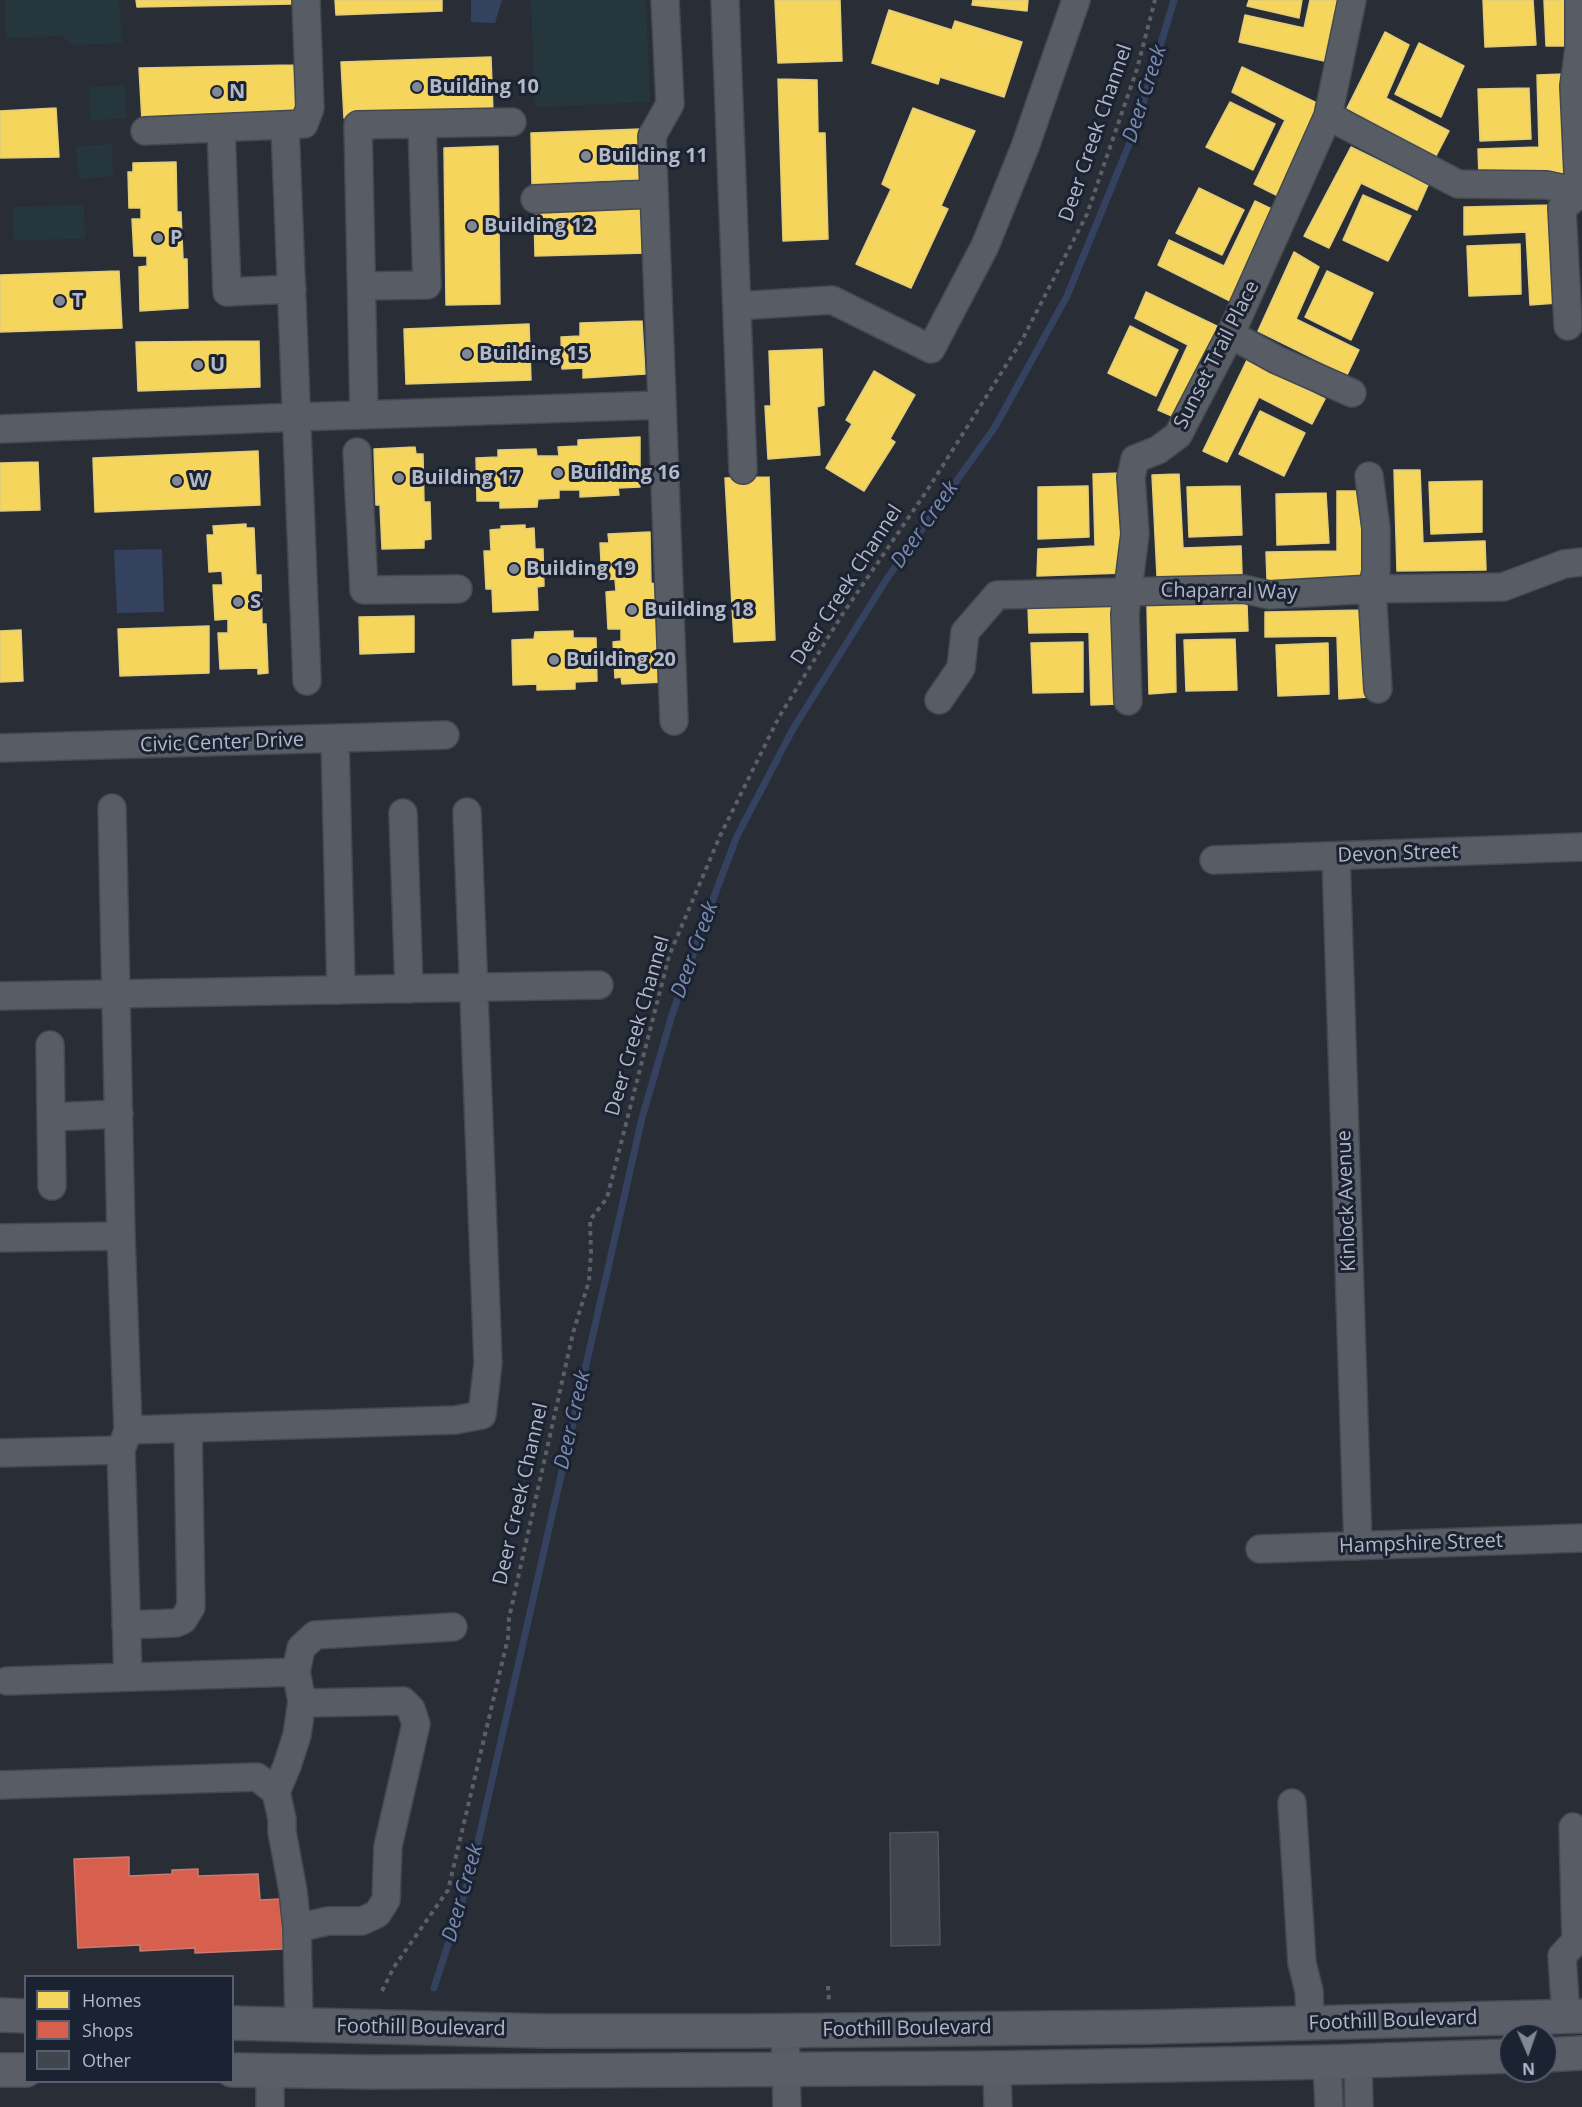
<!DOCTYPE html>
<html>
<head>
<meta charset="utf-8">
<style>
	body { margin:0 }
	#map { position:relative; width:1582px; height:2107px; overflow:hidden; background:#282d36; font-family:"Open Sans",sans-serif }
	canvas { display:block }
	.legend { position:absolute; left:24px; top:1975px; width:210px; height:108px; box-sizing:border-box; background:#1b2231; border:2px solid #575e6d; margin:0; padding:8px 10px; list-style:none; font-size:18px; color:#b1b8c8 }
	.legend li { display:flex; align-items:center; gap:12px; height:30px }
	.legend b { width:30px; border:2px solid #575e6d }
	.north { position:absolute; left:1498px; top:2023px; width:60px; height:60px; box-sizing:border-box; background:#1b2231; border:2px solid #575e6d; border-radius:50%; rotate:178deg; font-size:16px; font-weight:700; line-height:24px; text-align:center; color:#b1b8c8 }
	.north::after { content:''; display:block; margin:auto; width:21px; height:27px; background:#818795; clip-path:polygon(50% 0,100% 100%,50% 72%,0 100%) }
</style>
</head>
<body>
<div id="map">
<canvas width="1582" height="2107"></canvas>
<ul class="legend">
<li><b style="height:16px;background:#f6d55c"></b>Homes</li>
<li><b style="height:16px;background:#d6604d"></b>Shops</li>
<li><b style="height:16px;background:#40444c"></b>Other</li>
</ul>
<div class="north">N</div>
</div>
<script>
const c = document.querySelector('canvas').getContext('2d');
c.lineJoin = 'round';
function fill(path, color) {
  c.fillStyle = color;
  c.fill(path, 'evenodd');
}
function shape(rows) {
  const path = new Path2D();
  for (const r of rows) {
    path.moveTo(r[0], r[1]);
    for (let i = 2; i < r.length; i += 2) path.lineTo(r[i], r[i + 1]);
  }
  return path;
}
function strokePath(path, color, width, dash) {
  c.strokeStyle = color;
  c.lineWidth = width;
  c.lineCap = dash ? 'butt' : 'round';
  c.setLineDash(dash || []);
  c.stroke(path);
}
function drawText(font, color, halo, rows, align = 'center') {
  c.font = font + ' "Open Sans",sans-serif';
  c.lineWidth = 6;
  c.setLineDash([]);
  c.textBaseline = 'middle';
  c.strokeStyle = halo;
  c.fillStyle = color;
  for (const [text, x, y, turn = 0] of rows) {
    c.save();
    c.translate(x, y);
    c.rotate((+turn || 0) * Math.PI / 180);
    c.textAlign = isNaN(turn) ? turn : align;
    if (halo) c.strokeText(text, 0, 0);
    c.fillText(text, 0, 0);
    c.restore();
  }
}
fill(shape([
	[5,0,119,0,122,43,74,45,61,36,6,38],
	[531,0,646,0,650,102,535,107],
	[125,86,126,118,90,121,89,87],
	[112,144,113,176,79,179,76,146],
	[84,205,85,239,14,240,13,207]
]), '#25373c');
fill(shape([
	[471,0,502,0,495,23,471,22],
	[162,549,164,612,117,613,114,550]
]), '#344260');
const homes = shape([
	[136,0,292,0,292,4,137,7,136,0],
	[335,0,442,0,442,11,336,15,335,0],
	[775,0,840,0,842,61,778,63,775,0],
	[973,0,1028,0,1027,11,972,5,973,0],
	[1249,0,1302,0,1299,18,1247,6,1249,0],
	[1310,0,1338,0,1324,61,1239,42,1245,15,1304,28,1310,0],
	[1483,0,1533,0,1536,45,1485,47,1483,0],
	[1544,0,1571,0,1572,46,1546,46,1544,0],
	[889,10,952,30,955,21,1022,42,1004,97,940,77,938,84,872,63,889,10],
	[1385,32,1409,45,1386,98,1449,131,1436,156,1347,108,1385,32],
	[1419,43,1464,66,1441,117,1395,94,1419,43],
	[491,57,493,113,344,118,341,62,491,57],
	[293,65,296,116,142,121,139,68,293,65],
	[1242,67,1321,105,1278,196,1254,184,1285,120,1232,92,1242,67],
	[1564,74,1564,173,1479,177,1478,149,1539,147,1537,75,1564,74],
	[778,79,817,80,818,133,825,133,828,239,783,241,778,79],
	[1529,88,1531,139,1480,141,1478,89,1529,88],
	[1230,102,1275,124,1253,170,1206,147,1230,102],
	[56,108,59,157,0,158,0,111,56,108],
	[913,108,975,131,941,206,948,209,911,288,856,264,891,189,882,184,913,108],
	[641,129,641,179,532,184,531,133,641,129],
	[498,146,500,304,446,305,444,148,498,146],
	[1351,147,1428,185,1417,210,1361,183,1329,248,1304,236,1351,147],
	[176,162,177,212,181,212,183,259,187,259,188,308,140,311,139,267,147,266,147,256,134,256,132,219,141,219,141,208,129,208,128,172,133,172,133,163,176,162],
	[1199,188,1244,210,1222,255,1176,233,1199,188],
	[1363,195,1411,216,1388,261,1343,240,1363,195],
	[1255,201,1280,213,1236,304,1158,265,1169,240,1224,266,1255,201],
	[1552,205,1557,303,1530,305,1526,232,1464,235,1464,207,1552,205],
	[644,209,647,253,535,256,534,211,644,209],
	[1520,244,1521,294,1469,296,1467,246,1520,244],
	[1294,252,1319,267,1296,319,1359,350,1347,375,1258,331,1294,252],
	[119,271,122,328,0,332,0,275,119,271],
	[1327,271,1373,293,1351,340,1305,317,1327,271],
	[1146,292,1225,330,1181,420,1158,410,1188,345,1135,318,1146,292],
	[642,321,645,374,583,378,583,368,562,369,561,337,580,336,580,323,642,321],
	[529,324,531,380,406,384,404,329,529,324],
	[1130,326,1178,350,1156,396,1108,373,1130,326],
	[259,341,260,387,138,391,136,342,259,341],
	[822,349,824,405,817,407,820,455,768,459,765,406,771,406,769,351,822,349],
	[1247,360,1325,399,1312,424,1259,397,1227,462,1203,451,1247,360],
	[874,371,915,395,890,439,895,442,864,491,826,468,852,424,846,420,874,371],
	[1260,411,1305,433,1284,476,1239,454,1260,411],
	[640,437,640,487,618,488,619,495,580,497,580,490,559,490,559,498,538,499,537,507,500,508,500,501,477,501,476,458,498,457,498,450,536,449,537,456,559,456,558,447,578,446,578,440,640,437],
	[415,447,416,454,423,454,424,502,430,502,431,539,424,540,424,548,382,549,380,505,376,505,374,449,415,447],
	[258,451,260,505,95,512,93,458,258,451],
	[38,462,40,510,0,511,0,463,38,462],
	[1394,470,1420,470,1423,543,1485,541,1486,570,1397,571,1394,470],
	[1121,473,1124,573,1037,576,1038,549,1095,546,1093,474,1121,473],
	[1179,474,1183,548,1241,546,1242,574,1157,576,1152,475,1179,474],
	[769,477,775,640,734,642,725,478,769,477],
	[1482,481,1482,532,1431,534,1429,482,1482,481],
	[1088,486,1089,537,1038,539,1038,487,1088,486],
	[1240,486,1242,535,1189,537,1187,487,1240,486],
	[1337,491,1365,491,1367,575,1267,580,1266,552,1337,551,1337,491],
	[1326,493,1329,543,1277,545,1276,494,1326,493],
	[246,524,246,528,254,528,256,575,261,575,262,624,266,624,268,673,258,674,258,668,220,669,218,633,228,633,228,619,215,620,213,585,223,585,222,571,209,572,207,535,214,535,213,526,246,524],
	[525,525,525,529,534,528,535,549,543,549,544,586,537,587,538,610,493,612,492,589,486,589,484,551,491,551,490,530,501,529,501,526,525,525],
	[650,532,651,583,655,584,657,632,661,632,663,682,622,684,621,677,615,678,613,642,621,641,621,629,608,629,606,592,616,591,615,579,602,580,600,543,609,543,608,534,650,532],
	[1247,604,1248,631,1175,633,1176,692,1149,694,1147,606,1247,604],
	[1115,606,1119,704,1091,705,1089,632,1029,633,1028,607,1115,606],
	[1365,610,1369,697,1339,699,1337,636,1265,637,1265,612,1365,610],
	[414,616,414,652,360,654,359,617,414,616],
	[209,626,209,673,120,676,118,629,209,626],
	[21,630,23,681,0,682,0,631,21,630],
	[573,631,573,638,596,638,597,681,575,682,575,689,537,690,537,684,513,685,512,640,534,639,535,632,573,631],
	[1235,639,1237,690,1186,691,1184,640,1235,639],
	[1083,642,1083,692,1033,693,1031,643,1083,642],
	[1328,643,1329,694,1278,696,1276,645,1328,643]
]);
fill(homes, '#f6d55c');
strokePath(homes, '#e1cc7c', 1.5);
const shops = shape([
	[129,1857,129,1876,172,1874,172,1870,198,1869,198,1876,258,1874,260,1900,281,1899,283,1949,195,1953,195,1948,140,1951,140,1945,78,1948,74,1859,129,1857]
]);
fill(shops, '#d6604d');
strokePath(shops, '#cb7a72', 1.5);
strokePath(shape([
	[434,1988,471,1873,642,1118,672,1015,707,915,737,836,793,729,888,577,995,427,1067,296,1135,130,1174,0]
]), '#344260', 7);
const building = shape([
	[938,1832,940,1945,891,1946,890,1833,938,1832]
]);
fill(building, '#40444c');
strokePath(building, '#50555e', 1.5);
const minor = shape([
	[665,0,670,104,652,136,674,721],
	[725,0,743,470],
	[1328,116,1458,184,1547,185,1582,193],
	[285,126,307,681],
	[221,128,227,292,292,289],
	[145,131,304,124,310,108,306,0],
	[535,199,654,194],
	[362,286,427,285,422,124],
	[737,306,832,300,931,349,985,246,1025,147,1076,0],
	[1568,326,1562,208,1579,194,1574,86,1579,48,1579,0],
	[1230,334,1277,360,1352,393],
	[364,414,358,125,512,122],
	[0,429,297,417,662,405],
	[357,452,364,590,458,589],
	[1369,476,1376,528,1376,572,1372,589,1378,689],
	[939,700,961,668,965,632,997,595,1244,589,1269,595,1372,589,1503,587,1564,564,1582,562],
	[1128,701,1125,614,1135,534,1131,477,1135,459,1158,450,1178,435,1232,331,1328,116,1352,0],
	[335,739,341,990],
	[0,748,445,735],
	[112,808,121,1236,128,1430,121,1450,128,1677],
	[403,813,409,989],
	[1336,857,1358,1546],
	[1214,860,1582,847],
	[0,996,599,985],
	[50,1045,52,1186],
	[51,1117,119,1114],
	[0,1238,121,1236],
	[128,1430,455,1420,482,1415,488,1363,467,812],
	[0,1453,121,1450],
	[1260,1549,1582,1538],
	[126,1625,176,1623,183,1620,191,1607,188,1429],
	[7,1681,296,1672],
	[0,1785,257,1777,276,1792,282,1819,282,1832,293,1891,297,1928,299,2025],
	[276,1792,287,1766,297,1735,302,1701],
	[1292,1803,1302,1963,1309,1991,1310,2023],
	[297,1928,328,1921,362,1921,377,1914,386,1900,388,1846,416,1724,411,1709,403,1701,308,1703,302,1701,296,1672,301,1648,315,1635,453,1627],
	[1566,2017,1562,1956,1576,1941,1573,1827],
	[785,2031,787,2107],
	[1327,2062,1329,2107],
	[1358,2062,1359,2107],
	[997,2068,998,2107],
	[270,2107,270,2070]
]);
const major = shape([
	[0,2015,26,2016],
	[232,2023,544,2031,749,2031,1150,2027,1582,2016],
	[1546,2055,1582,2053],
	[0,2070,26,2070],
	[232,2070,372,2072,997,2068,1327,2062,1510,2056]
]);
strokePath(minor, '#44484f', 30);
strokePath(major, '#454a53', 36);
strokePath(shape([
	[828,1986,829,2002],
	[382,1991,394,1967,448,1890,508,1638,509,1618,573,1333,589,1281,591,1253,590,1220,607,1198,669,956,720,836,779,717,842,615,928,489,1022,340,1087,214,1137,69,1155,0]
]), '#5b6068', 4, [4.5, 4.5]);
strokePath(minor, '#585c64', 27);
strokePath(major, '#5a5e66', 33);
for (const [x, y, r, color] of [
	[417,87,6,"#818795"],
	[217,92,6,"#818795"],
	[586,156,6,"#818795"],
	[472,226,6,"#818795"],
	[158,238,6,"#818795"],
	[60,301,6,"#818795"],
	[467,354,6,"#818795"],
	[198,365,6,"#818795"],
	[558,473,6,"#818795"],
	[399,478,6,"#818795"],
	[177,481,6,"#818795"],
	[514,569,6,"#818795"],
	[238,602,6,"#818795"],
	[632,610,6,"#818795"],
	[554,660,6,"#818795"]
]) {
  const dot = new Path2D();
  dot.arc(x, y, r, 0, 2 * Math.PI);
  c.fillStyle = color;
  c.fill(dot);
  strokePath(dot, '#1b2231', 2);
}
drawText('bold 20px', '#b1b8c8', '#1b2231', [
	["Building 10",429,87],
	["N",229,92],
	["Building 11",598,156],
	["Building 12",484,226],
	["P",170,238],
	["T",72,301],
	["Building 15",479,354],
	["U",210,365],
	["Building 16",570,473],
	["Building 17",411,478],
	["W",189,481],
	["Building 19",526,569],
	["S",250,602],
	["Building 18",644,610],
	["Building 20",566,660]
], 'left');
drawText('20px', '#b1b8c8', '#1b2231', [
	["Deer Creek Channel",1096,133,-71],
	["Sunset Trail Place",1217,355,-63],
	["Deer Creek Channel",847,585,-57],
	["Chaparral Way",1229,592,1],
	["Civic Center Drive",222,743,-2],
	["Devon Street",1398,854,-2],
	["Deer Creek Channel",638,1026,-74],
	["Kinlock Avenue",1347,1201,-92],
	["Deer Creek Channel",521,1494,-77],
	["Hampshire Street",1421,1544,-2],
	["Foothill Boulevard",1393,2021,-2],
	["Foothill Boulevard",421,2028,1],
	["Foothill Boulevard",907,2029,-1]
]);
drawText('italic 21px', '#788bb1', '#1b2231', [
	["Deer Creek",1145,94,-72],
	["Deer Creek",925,525,-55],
	["Deer Creek",695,950,-70],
	["Deer Creek",573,1420,-77],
	["Deer Creek",463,1893,-74]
]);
</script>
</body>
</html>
